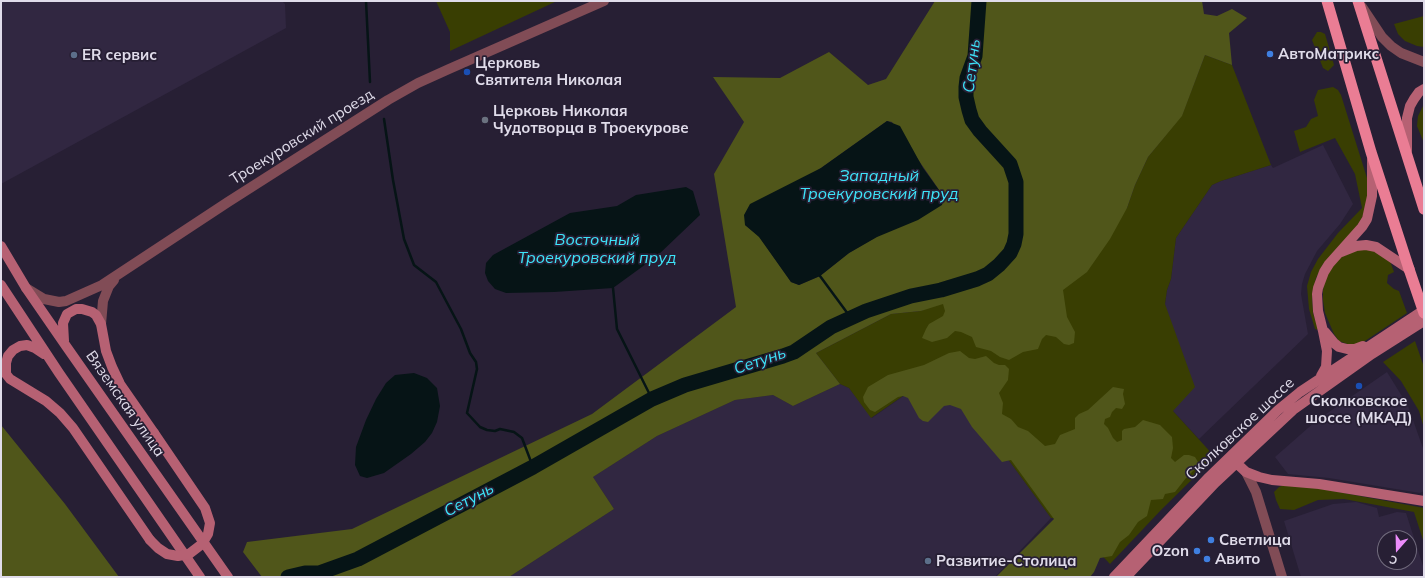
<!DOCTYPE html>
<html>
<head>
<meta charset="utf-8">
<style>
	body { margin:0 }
	#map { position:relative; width:1425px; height:578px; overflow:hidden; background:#271f34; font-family:Mulish,sans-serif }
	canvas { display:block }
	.frame { position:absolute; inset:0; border:2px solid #e0dcea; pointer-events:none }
	.north { position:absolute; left:1377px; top:530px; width:40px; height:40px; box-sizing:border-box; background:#271f34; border:1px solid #716b7d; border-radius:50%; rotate:200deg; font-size:11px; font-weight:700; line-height:16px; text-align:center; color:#e0dcea }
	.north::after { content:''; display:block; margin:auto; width:14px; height:18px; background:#ec8cfb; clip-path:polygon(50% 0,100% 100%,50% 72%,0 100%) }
</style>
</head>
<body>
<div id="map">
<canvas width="1425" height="578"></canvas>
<div class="frame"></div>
<div class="north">С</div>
</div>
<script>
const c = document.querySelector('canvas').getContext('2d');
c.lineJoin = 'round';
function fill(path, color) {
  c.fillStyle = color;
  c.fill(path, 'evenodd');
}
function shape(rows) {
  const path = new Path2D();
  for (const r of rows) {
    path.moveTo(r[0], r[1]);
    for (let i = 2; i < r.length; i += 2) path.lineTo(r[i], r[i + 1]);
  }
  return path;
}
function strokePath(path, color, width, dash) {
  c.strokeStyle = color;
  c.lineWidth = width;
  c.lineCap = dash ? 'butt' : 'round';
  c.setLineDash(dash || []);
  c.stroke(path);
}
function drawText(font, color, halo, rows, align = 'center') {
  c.font = font + ' Mulish,sans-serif';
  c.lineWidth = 3.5;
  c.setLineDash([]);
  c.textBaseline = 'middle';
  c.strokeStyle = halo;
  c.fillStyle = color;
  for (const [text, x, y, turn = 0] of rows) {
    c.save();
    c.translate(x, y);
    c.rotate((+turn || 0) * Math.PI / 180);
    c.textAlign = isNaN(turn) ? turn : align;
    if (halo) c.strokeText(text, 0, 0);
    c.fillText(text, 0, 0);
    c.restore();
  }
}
fill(shape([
	[1,1,282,1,285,4,286,28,1,184],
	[1323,145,1353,204,1340,224,1317,251,1305,274,1302,284,1301,294,1308,334,1199,439,1173,411,1165,304,1167,290,1171,279,1176,238,1212,185,1221,181,1271,165,1273,168],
	[942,369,1051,518,995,577,509,577,614,509,593,477,657,436,735,400,773,395,793,406,840,384,849,388,872,418],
	[1387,372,1408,406,1424,451,1424,491,1420,493,1329,478,1288,474,1275,457,1316,421],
	[1356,502,1377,508,1379,517,1397,512,1406,513,1424,569,1424,577,1301,577,1284,521,1333,504],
	[1385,538,1409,538,1409,562,1385,562]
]), '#312741');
fill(shape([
	[436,1,557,1,450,51,450,32],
	[1424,16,1424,47,1417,46,1405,41,1398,34,1394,24],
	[1317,32,1321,32,1325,34,1334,65,1328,71,1323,68,1312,40],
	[1205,55,1232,65,1271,165,1221,181,1212,185,1176,238,1171,279,1167,290,1165,304,1195,387,1173,411,1215,457,1161,510,1110,564,1068,520,1051,518,942,369,871,418,849,388,840,384,816,353,891,314,921,311,1127,208,1135,185,1148,157,1182,115],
	[1333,87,1338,90,1341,95,1367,178,1368,201,1364,215,1353,232,1323,264,1316,278,1312,295,1313,313,1319,330,1315,329,1309,309,1307,286,1311,272,1318,259,1338,233,1362,208,1355,174,1335,138,1300,152,1294,131,1306,127,1311,119,1318,116,1314,100,1318,90],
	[1424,104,1424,143,1417,126,1418,116],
	[1366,246,1390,261,1394,272,1388,275,1387,283,1394,289,1399,291,1407,313,1365,341,1356,345,1350,345,1339,341,1334,334,1325,313,1323,300,1323,290,1325,280,1329,271,1337,260,1346,252],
	[1415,341,1424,367,1424,428,1419,411,1401,381,1383,362],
	[1286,484,1301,485,1424,508,1424,543,1414,512,1344,499,1318,500,1294,510,1280,509,1276,500,1274,492,1279,487]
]), '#393e02');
fill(shape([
	[935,1,1202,1,1204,14,1217,16,1232,9,1247,18,1229,33,1232,65,1205,55,1182,116,1148,157,1135,185,1127,208,1110,239,1087,272,1063,290,1067,317,1075,332,1074,343,1069,345,1064,344,1056,337,1046,335,1042,339,1038,349,1023,352,1009,360,1000,357,991,351,976,347,972,337,961,332,955,331,947,338,932,342,922,338,926,329,929,324,943,316,945,311,943,304,921,311,891,314,816,353,840,384,793,406,773,395,735,400,657,436,593,477,614,509,509,577,262,577,243,552,247,542,352,529,592,414,736,307,714,174,744,122,713,77,780,78,829,52,868,85,886,79],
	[887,121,892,122,944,197,849,253,820,276,799,285,791,282,759,236,745,225,821,168],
	[960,351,969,358,975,359,986,356,994,363,999,365,1005,365,1009,369,1008,380,999,393,1003,403,1002,414,1011,419,1018,427,1028,431,1045,446,1055,444,1060,435,1075,429,1075,418,1079,414,1088,410,1113,387,1124,389,1123,394,1125,404,1122,409,1116,408,1112,412,1110,417,1105,419,1104,424,1108,428,1113,438,1117,442,1122,440,1122,431,1124,429,1135,427,1143,420,1160,425,1172,437,1173,448,1171,458,1175,462,1184,455,1189,455,1195,457,1198,462,1197,467,1186,478,1175,492,1165,494,1163,499,1151,500,1147,516,1138,522,1129,535,1120,542,1112,556,1100,558,1094,572,1090,577,996,577,1054,519,1011,460,1002,462,972,427,961,409,950,405,944,406,928,422,923,421,919,418,908,398,903,396,898,397,875,412,870,410,864,402,863,397,868,387,888,375,924,365,949,353],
	[1,425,65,504,119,577,1,577]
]), '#50561a');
fill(shape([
	[887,121,900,126,923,168,944,197,942,205,918,220,877,237,849,253,820,276,799,285,791,282,759,237,745,225,744,215,750,204,821,168],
	[686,187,693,191,700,215,657,256,613,288,554,292,506,293,495,289,488,281,485,273,486,263,493,255,570,213,617,206,636,195],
	[414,373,427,378,437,388,440,406,437,422,432,433,425,442,411,454,384,473,367,478,360,476,355,465,356,447,366,420,376,399,386,383,395,375]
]), '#061416');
strokePath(shape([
	[366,1,370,82],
	[384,119,393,180,404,239,414,265,436,282,461,329,470,353,476,362,477,369,467,413,480,427,487,430,495,431,500,429,514,432,522,438,533,467],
	[820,276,851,318],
	[613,288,617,329,652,399]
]), '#061416', 2.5);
strokePath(shape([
	[288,577,305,573,319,573,358,559,533,467,652,399,685,385,783,356,794,352,831,327,866,311,911,296,941,290,977,279,988,274,999,265,1010,253,1014,244,1016,234,1016,182,1010,164,980,131,972,120,969,110,966,97,966,87,967,78,975,56,979,1]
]), '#061416', 15);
strokePath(shape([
	[1362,7,1382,37,1391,46,1401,53,1424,62],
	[26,288,44,299,59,302,66,301,102,285,228,202,388,100,418,83,449,69,604,1],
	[101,324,103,301,109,286,114,280],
	[1246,472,1256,492,1282,577]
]), '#814c56', 10);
strokePath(shape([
	[1407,150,1407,118,1410,106,1414,99,1419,92,1424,89],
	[1,246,26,288,66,346,228,577],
	[1341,252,1356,246,1366,245,1376,247,1409,269],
	[1,285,59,373,200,577],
	[1325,332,1334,343,1339,347,1347,349,1355,349,1363,346],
	[64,341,63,323,67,314,76,309,82,309,92,312,96,315,101,324,106,351,112,367,120,384,154,433],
	[1,366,6,374,10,379,46,401,60,413,73,428,150,540],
	[6,374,6,363,8,356,13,350,20,346,27,345,35,348,44,354],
	[1321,376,1326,367,1327,351,1323,331,1318,311,1317,294,1318,288,1324,272,1329,264,1362,227,1367,219,1372,196,1372,160],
	[1231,458,1246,472,1259,477,1272,480,1319,484,1424,501],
	[1114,577,1209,477,1278,410,1300,392,1424,310],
	[1126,577,1215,483,1293,410,1372,354,1424,321]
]), '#b66173', 10);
strokePath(shape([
	[1327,1,1371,152,1409,269],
	[1358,1,1424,209]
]), '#ea7d94', 11);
strokePath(shape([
	[150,540,158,548,167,554,178,556,189,554,202,544,208,534,210,523,205,508,154,433]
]), '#b66173', 10);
strokePath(shape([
	[1409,269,1424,313]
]), '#ea7d94', 11);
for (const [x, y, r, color] of [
	[1270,54,4,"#3f7fe0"],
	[74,55,4,"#5c6f8a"],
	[467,72,4,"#1a4fb4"],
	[485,120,4,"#6b7280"],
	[1359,386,4,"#1a4fb4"],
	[1211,540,4,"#3f7fe0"],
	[1197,551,4,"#3f7fe0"],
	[1207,559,4,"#3f7fe0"],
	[928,561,4,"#5c6f8a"]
]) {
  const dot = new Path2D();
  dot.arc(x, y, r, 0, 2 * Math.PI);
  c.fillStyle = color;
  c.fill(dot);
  strokePath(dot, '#271f34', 1.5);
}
drawText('bold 15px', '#e0dcea', '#271f34', [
	["АвтоМатрикс",1278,54],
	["ER сервис",82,55],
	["Церковь",475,63],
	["Святителя Николая",475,80],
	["Церковь Николая",493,111],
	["Чудотворца в Троекурове",493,128],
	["Сколковское",1359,401,"center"],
	["шоссе (МКАД)",1359,418,"center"],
	["Светлица",1219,540],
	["Ozon",1189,551,"right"],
	["Авито",1215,559],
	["Развитие-Столица",936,561]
], 'left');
drawText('15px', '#e0dcea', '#271f34', [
	["Троекуровский проезд",302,137,-32],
	["Вяземская улица",125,404,55],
	["Сколковское шоссе",1240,429,-43]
]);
drawText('italic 16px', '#3de4f9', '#271f34', [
	["Сетунь",972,66,-83],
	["Западный",879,176],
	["Троекуровский пруд",879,194],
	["Восточный",597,240],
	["Троекуровский пруд",597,258],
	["Сетунь",760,361,-19],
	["Сетунь",469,500,-28]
]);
</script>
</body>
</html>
